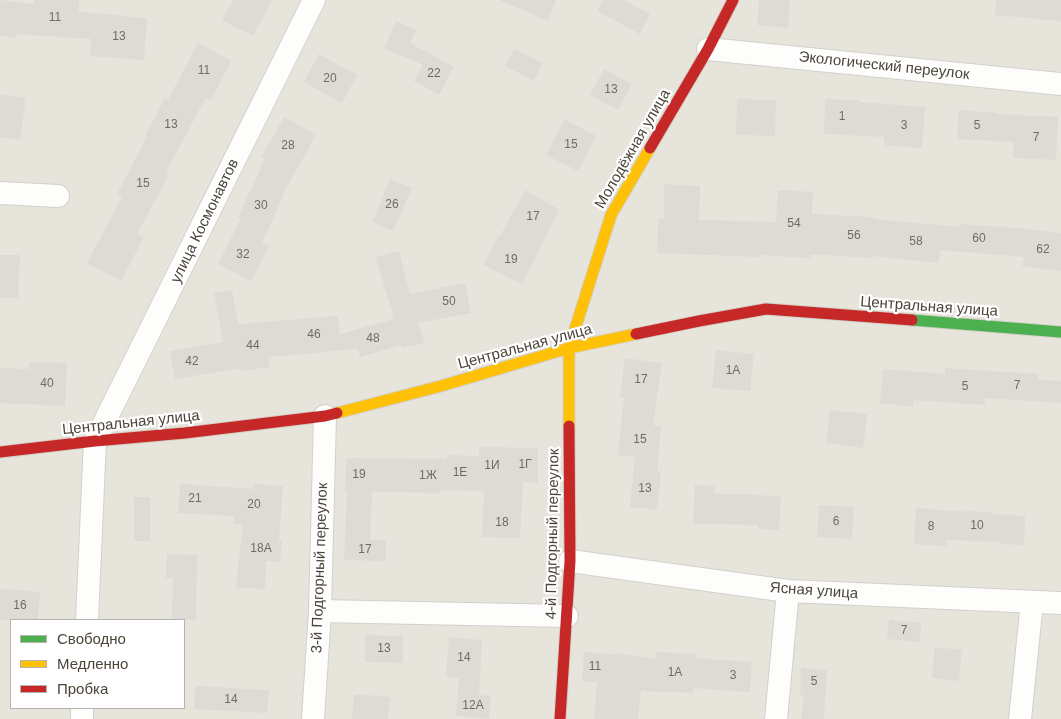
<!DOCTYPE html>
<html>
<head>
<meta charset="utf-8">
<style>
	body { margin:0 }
	#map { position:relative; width:1061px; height:719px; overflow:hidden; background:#f4f2ee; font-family:Helvetica,sans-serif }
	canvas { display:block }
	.legend { position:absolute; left:10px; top:619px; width:175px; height:90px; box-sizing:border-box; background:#fff; border:1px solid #b7b4b0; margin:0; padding:6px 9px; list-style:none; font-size:15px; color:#4b4439 }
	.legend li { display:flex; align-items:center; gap:10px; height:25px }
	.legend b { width:25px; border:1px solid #b7b4b0 }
</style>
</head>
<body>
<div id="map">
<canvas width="1061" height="719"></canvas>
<ul class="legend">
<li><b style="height:6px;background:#4caf50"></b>Свободно</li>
<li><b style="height:6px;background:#ffc107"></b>Медленно</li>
<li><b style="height:6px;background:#c62828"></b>Пробка</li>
</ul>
</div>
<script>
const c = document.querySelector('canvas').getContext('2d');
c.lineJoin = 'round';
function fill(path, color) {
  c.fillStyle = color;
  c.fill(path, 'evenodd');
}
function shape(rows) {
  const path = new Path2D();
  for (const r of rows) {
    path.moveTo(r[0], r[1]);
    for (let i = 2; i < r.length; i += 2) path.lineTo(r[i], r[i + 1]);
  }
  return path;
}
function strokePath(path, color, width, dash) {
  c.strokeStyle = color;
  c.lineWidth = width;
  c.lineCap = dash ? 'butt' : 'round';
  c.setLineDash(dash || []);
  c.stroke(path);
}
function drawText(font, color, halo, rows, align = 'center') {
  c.font = font + ' Helvetica,sans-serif';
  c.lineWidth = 4.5;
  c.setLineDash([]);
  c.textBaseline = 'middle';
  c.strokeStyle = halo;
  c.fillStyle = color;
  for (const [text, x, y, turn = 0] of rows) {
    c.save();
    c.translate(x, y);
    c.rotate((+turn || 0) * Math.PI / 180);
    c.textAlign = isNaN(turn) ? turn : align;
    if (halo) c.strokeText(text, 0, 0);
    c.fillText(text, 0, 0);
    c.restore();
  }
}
fill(shape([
	[0,0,1061,0,1061,719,0,719],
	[11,620,184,620,184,708,11,708]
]), '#e7e4dc');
fill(shape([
	[0,0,33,4,34,0,79,0,79,12,147,18,144,60,90,56,91,39,16,34,16,38,0,36],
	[233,0,272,0,253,36,222,20],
	[499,0,556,0,548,21],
	[603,0,623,0,650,14,640,34,597,11],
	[759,0,790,0,788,28,757,25],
	[996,0,1061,0,1061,21,995,15],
	[396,21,416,30,410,43,454,67,439,95,414,81,423,65,384,48],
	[198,43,231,61,211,100,206,97,166,172,169,174,137,234,144,237,121,281,87,263,122,197,117,194,147,137,145,136,165,98,168,100],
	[515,49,543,63,534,81,505,66],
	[319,54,357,75,342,103,304,82],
	[604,69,632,84,618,110,590,95],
	[0,94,26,98,20,140,0,137],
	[737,99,776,100,775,136,736,135],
	[825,99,860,100,859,102,925,107,922,148,884,145,884,137,824,134],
	[959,110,997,113,997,114,1058,117,1056,160,1013,158,1014,142,957,139],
	[284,117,316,135,283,194,284,194,262,243,269,246,251,281,218,264,241,218,238,217,265,159,261,157],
	[564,119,596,136,578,171,546,155],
	[390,179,412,188,393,231,372,222],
	[664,184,700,186,699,220,776,222,778,190,813,192,812,214,873,217,873,219,960,227,961,224,1027,229,1061,233,1061,271,1022,266,1024,257,940,250,939,263,871,256,871,258,810,254,810,258,758,255,758,257,657,253,658,218,664,218],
	[525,190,560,210,536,254,537,255,522,284,484,265,499,235,500,236],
	[399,251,410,294,465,283,471,313,418,323,424,343,402,348,401,345,360,357,358,349,268,357,270,367,241,371,240,368,175,379,170,351,223,342,214,293,232,290,238,324,338,316,340,334,394,319,376,257],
	[0,255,20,255,18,298,0,298],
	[716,350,754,354,750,391,712,388],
	[625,358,662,363,653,425,661,426,657,471,661,471,657,510,630,507,635,457,618,455,624,398,620,397],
	[29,362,67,363,65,406,0,403,0,368,28,369],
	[945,368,1038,374,1038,380,1061,381,1061,403,985,398,985,405,914,400,913,407,880,403,883,369,945,374],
	[830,410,867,414,863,448,826,443],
	[479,447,538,448,538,483,523,482,520,538,482,537,484,491,441,490,441,493,372,492,370,540,386,540,386,561,344,560,347,492,345,492,346,458,447,459,447,455,479,456],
	[180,484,253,489,253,484,283,486,279,540,282,540,280,562,266,561,265,589,236,588,243,524,233,524,234,516,178,513],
	[695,485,714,486,714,494,747,494,781,497,779,530,758,529,758,525,693,524],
	[134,497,150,497,150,541,134,541],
	[819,505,854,507,852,539,817,537],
	[916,508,964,512,964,511,992,512,992,514,1025,516,1024,545,1001,544,1001,542,947,540,946,546,914,544],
	[167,554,197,555,196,620,172,620,173,578,166,578],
	[0,589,40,592,38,620,0,620],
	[889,620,921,623,920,642,887,639],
	[365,635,403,636,403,663,365,662],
	[449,637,482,640,479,695,491,696,489,719,456,716,459,678,446,677],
	[935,647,962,650,959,681,932,678],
	[584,652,617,655,617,653,656,659,656,652,695,654,695,658,752,662,750,692,693,688,693,693,641,691,638,719,594,719,597,682,582,681],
	[801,668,827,670,824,719,801,719,804,695,800,695],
	[195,686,269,690,267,713,194,709],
	[354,694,390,697,388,719,352,719]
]), '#dedbd6');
const street = shape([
	[708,49,1061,84],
	[0,193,58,196],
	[570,561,788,591,1061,603],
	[320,611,567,616],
	[87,620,95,441,314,0],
	[82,719,82,708],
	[313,719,320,611,325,416],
	[776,719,788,591],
	[1020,719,1032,602]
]);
const fast = shape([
	[912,320,1061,332]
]);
const slow = shape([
	[337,413,441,386,569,348,636,334],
	[569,426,569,348,611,215,650,148]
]);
const jam = shape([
	[650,148,708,49,733,0],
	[636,334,699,321,766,309,912,320],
	[0,452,95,441,185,433,325,416,337,413],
	[560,719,570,561,569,426]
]);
strokePath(street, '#d2d0cb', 24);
strokePath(fast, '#d3cfc5', 13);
strokePath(slow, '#d3cfc5', 13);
strokePath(jam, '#d3cfc5', 13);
strokePath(street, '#fdfdfc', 22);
strokePath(fast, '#4caf50', 11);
strokePath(slow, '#ffc107', 11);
strokePath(jam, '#c62828', 11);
drawText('12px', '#706a61', null, [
	["11",55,18],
	["13",119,37],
	["11",204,71],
	["22",434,74],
	["20",330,79],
	["13",611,90],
	["1",842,117],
	["13",171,125],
	["3",904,126],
	["5",977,126],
	["7",1036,138],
	["15",571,145],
	["28",288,146],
	["15",143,184],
	["26",392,205],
	["30",261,206],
	["17",533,217],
	["54",794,224],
	["56",854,236],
	["60",979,239],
	["58",916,242],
	["62",1043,250],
	["32",243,255],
	["19",511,260],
	["50",449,302],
	["46",314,335],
	["48",373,339],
	["44",253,346],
	["42",192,362],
	["1А",733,371],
	["17",641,380],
	["40",47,384],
	["7",1017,386],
	["5",965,387],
	["15",640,440],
	["1Г",525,465],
	["1И",492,466],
	["1Е",460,473],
	["19",359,475],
	["1Ж",428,476],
	["13",645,489],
	["21",195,499],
	["20",254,505],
	["6",836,522],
	["18",502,523],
	["10",977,526],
	["8",931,527],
	["18А",261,549],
	["17",365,550],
	["16",20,606],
	["7",904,631],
	["13",384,649],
	["14",464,658],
	["11",595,667],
	["1А",675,673],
	["3",733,676],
	["5",814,682],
	["14",231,700],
	["12А",473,706]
]);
drawText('15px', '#4b4439', '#fff', [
	["Экологический переулок",884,66,6],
	["Молодёжная улица",633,149,-60],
	["улица Космонавтов",205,221,-64],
	["Центральная улица",929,307,4],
	["Центральная улица",525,347,-15],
	["Центральная улица",131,423,-6],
	["4-й Подгорный переулок",553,534,-89],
	["3-й Подгорный переулок",320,568,-88],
	["Ясная улица",814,591,4]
]);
</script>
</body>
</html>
